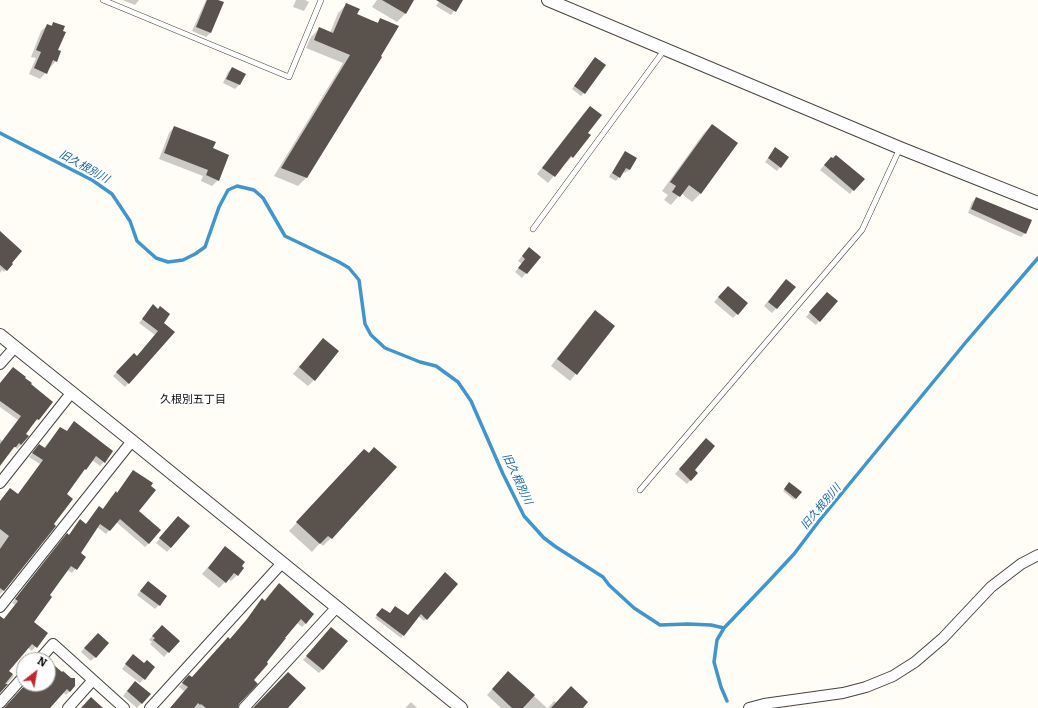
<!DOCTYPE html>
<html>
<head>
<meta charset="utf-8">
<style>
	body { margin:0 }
	#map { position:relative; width:1038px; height:708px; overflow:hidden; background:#fffdf5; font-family:Bitter,serif }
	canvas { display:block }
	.north { position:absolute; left:16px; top:652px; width:40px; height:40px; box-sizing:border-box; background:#fff; border:1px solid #a0a0a0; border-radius:50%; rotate:31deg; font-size:11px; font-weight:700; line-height:16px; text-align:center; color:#111 }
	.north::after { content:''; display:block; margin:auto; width:14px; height:18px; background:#c4262e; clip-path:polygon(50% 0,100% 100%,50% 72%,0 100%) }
</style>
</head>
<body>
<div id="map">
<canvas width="1038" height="708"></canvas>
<div class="north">N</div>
</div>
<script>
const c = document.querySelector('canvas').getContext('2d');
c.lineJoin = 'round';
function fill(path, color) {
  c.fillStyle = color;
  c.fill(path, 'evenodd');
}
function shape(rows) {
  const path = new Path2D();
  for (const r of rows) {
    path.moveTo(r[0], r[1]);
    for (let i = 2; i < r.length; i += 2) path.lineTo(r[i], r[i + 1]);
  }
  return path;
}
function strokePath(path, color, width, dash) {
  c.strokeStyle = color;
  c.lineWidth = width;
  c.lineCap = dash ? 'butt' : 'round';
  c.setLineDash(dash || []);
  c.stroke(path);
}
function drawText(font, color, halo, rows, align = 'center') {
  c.font = font + ' Bitter,"Noto Sans JP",serif';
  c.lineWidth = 4;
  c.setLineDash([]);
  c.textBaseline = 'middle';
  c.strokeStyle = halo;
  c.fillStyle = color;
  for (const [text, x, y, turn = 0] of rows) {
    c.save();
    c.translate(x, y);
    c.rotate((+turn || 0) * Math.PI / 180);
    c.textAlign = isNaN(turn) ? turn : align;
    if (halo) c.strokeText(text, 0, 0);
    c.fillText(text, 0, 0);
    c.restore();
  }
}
fill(shape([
	[122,0,139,0,135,5],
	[206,0,216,0,223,3,210,33,206,37,192,31],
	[296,0,305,0,309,2,304,11,293,7],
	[377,0,413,0,405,14,397,22,372,7],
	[440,0,462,0,451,15,436,6],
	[346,5,356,14,377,23,381,19,380,57,306,178,298,186,274,176,343,63,306,48,311,37,319,29,330,33,338,13],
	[54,23,57,51,56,61,40,79,29,74,36,58,31,57,41,31,48,25,50,26],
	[592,61,584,93,581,96,572,89],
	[232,68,244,74,239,85,235,89,223,83,228,72],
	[590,107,587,133,572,157,566,163,565,162,548,183,537,174,584,113],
	[712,125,701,193,692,202,681,193,671,205,664,200,668,195,662,191,704,133],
	[174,127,212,149,218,180,212,186,201,181,203,176,159,159,169,133],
	[775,149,780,167,777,171,765,162],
	[626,152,636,158,629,170,625,173,623,172,616,181,609,177,622,156],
	[832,159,853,190,850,194,820,170,827,162],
	[976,198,1025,233,1021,237,968,213,972,202],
	[0,233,6,270,4,272,2,270,0,273],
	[525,252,539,257,522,278,515,272,522,264,518,261],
	[782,284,794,287,772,313,764,306],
	[724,291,747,303,733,318,714,302],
	[823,297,819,321,816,325,806,317],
	[153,306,158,310,162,323,174,332,125,387,113,376,130,358,137,357,155,335,139,323],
	[589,317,614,326,570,381,551,366],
	[317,346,314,380,308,386,293,374],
	[0,384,40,418,34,422,24,434,21,445,17,449,15,447,0,464,0,439,2,441,18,420,0,407],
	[60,428,104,462,100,466,92,460,81,472,4,590,0,594,0,501,10,489,18,495,40,464,29,457,36,449,44,448],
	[702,443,694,470,697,473,687,484,675,474],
	[364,450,368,454,331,538,323,546,320,543,312,552,289,531],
	[133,471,137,511,149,543,145,547,116,522,106,534,97,527,79,553,85,557,72,573,67,570,49,595,32,622,46,633,32,651,27,647,8,671,14,676,0,692,0,623,15,605,12,603,63,538,86,524,102,510,112,496,117,493],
	[788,485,795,498,794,500,783,491],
	[175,521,189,526,167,552,156,543],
	[225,547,237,575,231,581,228,579,219,588,202,574],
	[443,576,426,619,424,621,418,616,401,638,375,618,380,611,408,617],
	[148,582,159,605,155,609,137,595],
	[275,588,306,623,302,627,297,623,226,708,170,708,184,691,179,687,185,680,192,678,230,640],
	[158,630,178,641,164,657,150,644,152,642,149,640],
	[327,632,323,669,319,673,303,660],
	[94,638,95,657,91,661,81,652],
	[129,660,154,667,140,683,122,669],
	[48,662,70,691,66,695,63,692,50,708,5,708,27,684,48,684],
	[508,672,547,708,501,708,487,695],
	[131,686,149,694,137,708,123,696],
	[554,701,557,703,581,708,548,708],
	[411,702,417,708,405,708]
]), '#0003');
strokePath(shape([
	[0,133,92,180,112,194,130,221,137,241,156,258,168,262,183,260,195,254,205,247,219,207,228,190,237,186,254,190,263,198,285,236,339,262,349,268,359,280,365,324,371,335,385,348,420,362,436,366,458,382,471,401,503,474,524,516,544,538,556,547,603,577,609,585,634,608,660,625,688,624,711,625,724,628,768,582,794,554,819,521,966,342,1038,258],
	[724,628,717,640,714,662,721,687,727,701]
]), '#3f96cf', 3.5);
fill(shape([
	[207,0,218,0,224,2,211,33,196,27],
	[382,0,414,0,406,14],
	[436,0,463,0,456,12],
	[346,3,360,9,357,14,378,23,380,18,399,26,381,56,382,57,307,178,281,168,350,55,314,40,319,27,333,33],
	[53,22,65,26,63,31,66,32,58,50,61,51,57,62,53,60,47,74,34,68,41,52,36,50,47,24,52,26],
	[595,57,606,65,585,94,574,86],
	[232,67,246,74,240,85,226,79],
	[590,106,602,115,588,133,591,135,573,158,571,156,555,177,542,168],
	[712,124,738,143,701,194,689,185,680,197,672,192,676,186,670,182],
	[174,126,216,142,213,148,229,155,219,181,206,175,208,170,164,153],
	[775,147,789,157,781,168,768,158],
	[625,151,637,158,630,170,626,168,620,178,612,173],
	[836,155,865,179,854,191,824,165,831,157,833,158],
	[976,197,1032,220,1026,234,971,209],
	[0,231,22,251,12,263,13,264,7,271,0,265],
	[529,247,541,257,527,274,518,268,525,259,522,256],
	[786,279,796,287,777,309,768,302],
	[728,286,748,303,738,315,718,297],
	[827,292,838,301,820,322,809,312],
	[153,304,158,309,160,306,170,314,164,323,175,332,129,384,116,372,134,353,137,356,158,331,142,319],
	[595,310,615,326,577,375,557,359],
	[323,338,339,351,315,381,299,367],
	[13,367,26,377,25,378,32,383,31,384,53,402,39,420,37,419,26,434,29,436,21,445,19,443,16,447,14,447,0,466,0,444,21,416,0,401,0,383],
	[74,421,113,451,105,463,96,456,86,470,85,469,67,494,73,499,54,524,56,526,4,591,0,588,0,549,9,536,0,529,0,501,10,488,18,494,43,460,32,453,39,444,45,448,60,427,67,431],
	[706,438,715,446,695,470,698,473,691,481,679,469],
	[374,447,397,467,332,539,328,536,320,544,296,522,364,449,369,453],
	[133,470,153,483,151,486,156,490,139,511,161,530,149,544,120,519,110,531,100,524,81,553,86,557,77,570,71,566,50,595,52,597,34,622,48,633,37,648,32,644,9,671,13,674,5,684,8,684,0,693,0,616,4,619,18,601,15,599,67,533,69,535,80,519,86,524,99,506,103,509,116,491,117,493],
	[789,482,802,492,796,499,784,489],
	[178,516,190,526,171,548,159,538],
	[225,546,245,562,242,566,244,568,238,576,234,573,226,583,208,568],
	[445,572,458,584,427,620,421,614,404,636,376,615,382,608,390,613,395,606,408,615],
	[148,581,167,596,160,606,140,591],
	[279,583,314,614,306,624,301,619,285,638,286,638,267,662,268,664,254,680,258,684,239,704,238,708,206,708,201,704,200,705,198,703,194,708,170,708,188,687,182,683,185,679,189,675,192,677,228,637,230,639,247,619,262,598,265,601],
	[162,625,180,641,169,653,153,640,155,638,152,636],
	[331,627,348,641,323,670,306,656],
	[98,633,109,643,96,658,84,648],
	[133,654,144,663,147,660,155,667,145,680,125,664],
	[48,660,62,672,63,671,71,678,75,678,75,686,70,692,67,689,50,708,4,708,26,684,48,684],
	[508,671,535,695,523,708,512,708,492,689],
	[288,672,306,688,288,708,253,708],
	[135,681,151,694,142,704,127,691],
	[571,686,588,702,583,708,551,708],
	[91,697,103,708,81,708]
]), '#5a524d');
const service = shape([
	[103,0,289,77,321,0],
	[533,229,665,49],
	[640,490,862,230,900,148]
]);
const minor = shape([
	[0,364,15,347],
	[0,483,72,392],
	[0,607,132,441],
	[39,660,53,644,124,708],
	[0,703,24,676],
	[68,708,93,680],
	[150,708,282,563],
	[244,708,336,608],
	[749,708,764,704,843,693,866,687,893,676,915,662,943,638,991,587,1021,564,1038,555]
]);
const tertiary = shape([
	[548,0,900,148,1038,203],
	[0,335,132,441,461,708]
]);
strokePath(service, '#444', 6);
strokePath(minor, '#444', 12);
strokePath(tertiary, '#444', 14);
strokePath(service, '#fff', 5);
strokePath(minor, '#fff', 10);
strokePath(tertiary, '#fff', 12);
drawText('italic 11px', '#1768a6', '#fff', [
	["旧久根別川",84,167,29],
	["旧久根別川",517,479,65],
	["旧久根別川",821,507,-50]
]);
drawText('11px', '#111', '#fff', [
	["久根別五丁目",193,400]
]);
</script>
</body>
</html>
